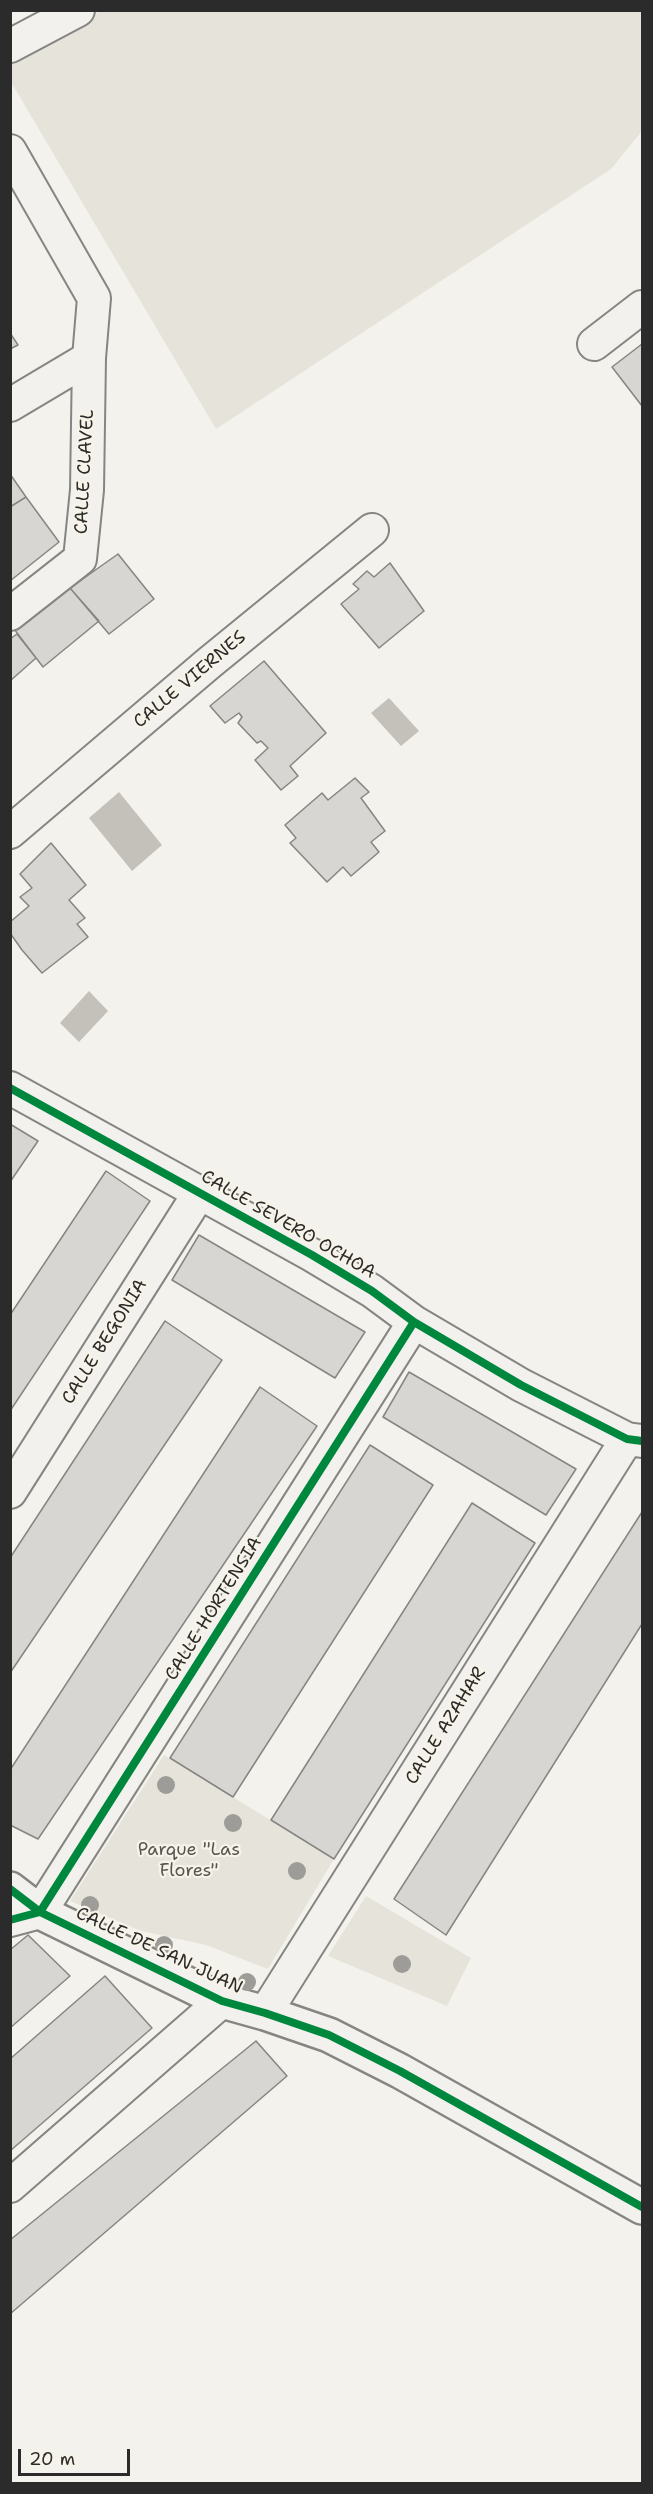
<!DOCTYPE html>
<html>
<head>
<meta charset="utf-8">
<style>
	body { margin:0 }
	#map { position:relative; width:653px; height:2494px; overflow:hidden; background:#f4f2ec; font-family:"Shantell Sans",sans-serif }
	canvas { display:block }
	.frame { position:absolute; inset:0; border:12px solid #2b2b2b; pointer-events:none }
	.scale { position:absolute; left:18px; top:2449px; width:112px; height:27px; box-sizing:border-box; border:3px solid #2b2b2b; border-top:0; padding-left:8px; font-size:18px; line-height:21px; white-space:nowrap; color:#2b2b2b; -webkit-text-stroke:4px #f7f3e8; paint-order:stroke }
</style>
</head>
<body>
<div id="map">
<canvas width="653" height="2494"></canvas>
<div class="frame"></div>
<div class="scale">20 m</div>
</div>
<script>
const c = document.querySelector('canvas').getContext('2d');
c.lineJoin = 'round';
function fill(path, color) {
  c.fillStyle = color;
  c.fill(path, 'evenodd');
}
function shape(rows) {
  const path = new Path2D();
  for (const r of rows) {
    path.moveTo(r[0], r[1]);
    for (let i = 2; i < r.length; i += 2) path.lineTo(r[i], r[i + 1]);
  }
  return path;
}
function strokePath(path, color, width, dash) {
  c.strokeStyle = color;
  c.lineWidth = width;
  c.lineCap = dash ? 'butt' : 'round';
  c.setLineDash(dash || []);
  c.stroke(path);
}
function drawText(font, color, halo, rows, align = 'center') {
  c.font = font + ' "Shantell Sans",sans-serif';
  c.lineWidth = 4.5;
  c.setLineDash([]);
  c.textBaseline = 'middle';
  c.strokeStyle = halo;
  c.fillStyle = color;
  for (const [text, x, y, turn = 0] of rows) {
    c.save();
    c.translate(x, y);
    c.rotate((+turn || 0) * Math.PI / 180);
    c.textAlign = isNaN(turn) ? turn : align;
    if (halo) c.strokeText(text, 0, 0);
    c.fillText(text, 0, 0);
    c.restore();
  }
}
fill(shape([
	[100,11,642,11,642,131,611,169,216,429,11,82,10,60],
	[164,1755,334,1859,268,1969,206,1945,141,1931,70,1901],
	[366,1896,471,1958,447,2006,328,1956]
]), '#e6e3da');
fill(shape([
	[389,698,419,731,401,746,371,713],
	[119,792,162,845,132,871,89,818],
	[89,991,108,1011,79,1042,60,1023]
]), '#c4c1ba');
const building = shape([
	[10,333,18,345,10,349,10,333],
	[642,344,642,406,612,367,642,344],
	[10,474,26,497,10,507,10,474],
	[26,497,59,542,10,581,10,507,26,497],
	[118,554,154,599,109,634,70,588,118,554],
	[390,563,424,611,379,648,341,604,359,589,353,584,367,571,374,577,390,563],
	[70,588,99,621,43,667,14,629,70,588],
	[17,634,36,658,10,681,10,639,17,634],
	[264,661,326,733,290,766,298,776,281,790,255,760,268,748,261,741,257,743,238,723,242,717,239,713,225,723,210,706,264,661],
	[355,778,369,792,361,798,385,831,371,842,379,852,351,876,343,867,327,882,290,843,296,838,285,825,322,793,328,800,355,778],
	[51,843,86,885,69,900,85,918,77,924,88,937,42,973,22,950,10,933,10,922,29,906,20,897,32,888,20,874,51,843],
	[10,1124,38,1141,10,1182,10,1124],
	[106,1171,150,1201,10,1411,10,1315,106,1171],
	[199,1235,365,1332,335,1378,172,1280,199,1235],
	[165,1321,222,1360,10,1673,10,1558,165,1321],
	[409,1372,576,1469,546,1515,383,1417,409,1372],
	[260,1387,317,1426,38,1839,10,1825,10,1770,260,1387],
	[370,1445,433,1485,233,1797,170,1758,370,1445],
	[472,1503,535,1543,334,1859,271,1820,472,1503],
	[642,1512,642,1624,446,1935,394,1899,642,1512],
	[28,1935,70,1976,10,2028,10,1950,28,1935],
	[105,1976,152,2028,10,2151,10,2059,105,1976],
	[256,2041,287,2076,10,2314,10,2240,256,2041]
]);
fill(building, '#d7d6d2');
strokePath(building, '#858582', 1.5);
const minor = shape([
	[10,46,78,10],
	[10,151,94,298,89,358,87,490,80,559,10,614],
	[594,344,642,307],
	[10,405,89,358],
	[10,832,209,663,372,530],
	[10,1088,312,1255,372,1291,414,1322,521,1385,627,1439,642,1441],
	[10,1492,200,1192],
	[10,1920,40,1912,414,1322],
	[265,2013,627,1439],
	[10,2186,222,2001]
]);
const tertiary = shape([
	[10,1889,40,1912,222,2001,265,2013,329,2035,400,2071,642,2207]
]);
strokePath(minor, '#858582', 36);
strokePath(tertiary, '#858582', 38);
strokePath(minor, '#f2f1ed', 32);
strokePath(tertiary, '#f2f1ed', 33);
strokePath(shape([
	[10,1088,312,1255,372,1291,414,1322,521,1385,627,1439,642,1441],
	[10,1889,40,1912,222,2001,265,2013,329,2035,400,2071,642,2207],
	[10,1920,40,1912,414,1322]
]), '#00873e', 8);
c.fillStyle = '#9e9c98';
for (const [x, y] of [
	[166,1785],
	[233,1823],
	[297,1871],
	[90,1905],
	[164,1945],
	[402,1964],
	[247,1982]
]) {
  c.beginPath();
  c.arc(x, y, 9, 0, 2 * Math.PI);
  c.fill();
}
drawText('18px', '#2b2b2b', '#f7f3e8', [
	["CALLE CLAVEL",85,472,-87],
	["CALLE VIERNES",190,680,-40],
	["CALLE SEVERO OCHOA",288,1225,30],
	["CALLE BEGONIA",105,1342,-58],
	["CALLE HORTENSIA",214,1609,-58],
	["CALLE AZAHAR",446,1726,-58],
	["CALLE DE SAN JUAN",159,1951,25]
]);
drawText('18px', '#575653', '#f7f3e8', [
	["Parque \"Las",189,1850],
	["Flores\"",189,1871]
]);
</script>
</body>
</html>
